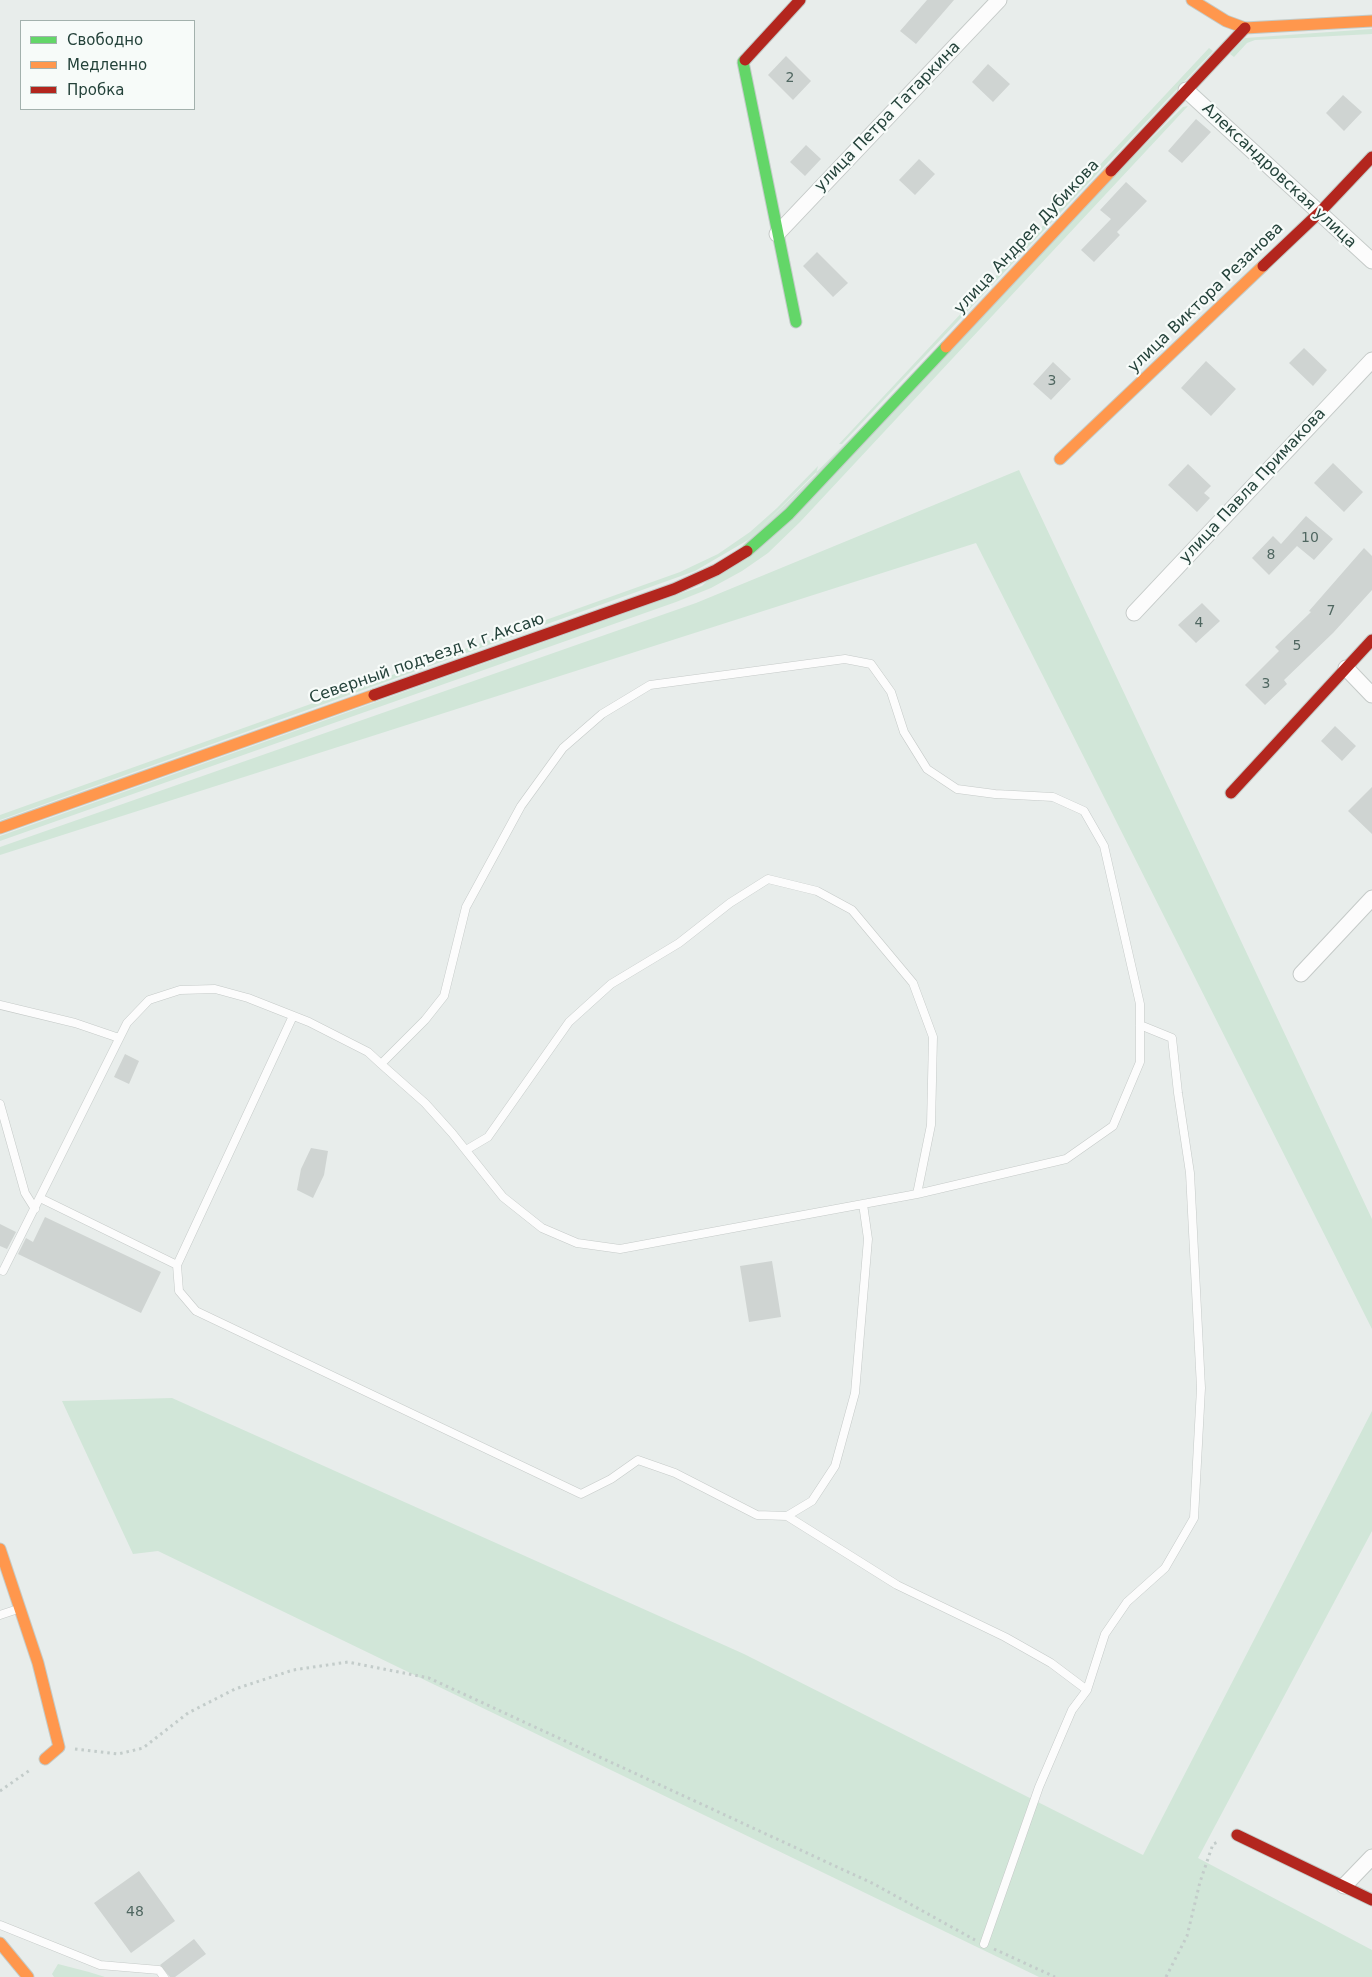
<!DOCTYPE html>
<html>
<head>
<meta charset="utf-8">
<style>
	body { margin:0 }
	#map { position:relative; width:1372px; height:1977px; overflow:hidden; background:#e8edeb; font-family:"DejaVu Sans",sans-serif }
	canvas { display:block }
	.legend { position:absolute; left:20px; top:20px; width:175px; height:90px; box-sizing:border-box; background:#f7fbf9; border:1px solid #a3b1ad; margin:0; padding:6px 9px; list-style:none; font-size:15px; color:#24423a }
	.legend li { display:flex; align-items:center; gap:10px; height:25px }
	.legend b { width:25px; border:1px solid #a3b1ad }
</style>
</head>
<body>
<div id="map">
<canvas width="1372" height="1977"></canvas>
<ul class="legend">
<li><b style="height:6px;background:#63d668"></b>Свободно</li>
<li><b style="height:6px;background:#ff974d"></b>Медленно</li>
<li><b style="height:6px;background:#b3261e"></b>Пробка</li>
</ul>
</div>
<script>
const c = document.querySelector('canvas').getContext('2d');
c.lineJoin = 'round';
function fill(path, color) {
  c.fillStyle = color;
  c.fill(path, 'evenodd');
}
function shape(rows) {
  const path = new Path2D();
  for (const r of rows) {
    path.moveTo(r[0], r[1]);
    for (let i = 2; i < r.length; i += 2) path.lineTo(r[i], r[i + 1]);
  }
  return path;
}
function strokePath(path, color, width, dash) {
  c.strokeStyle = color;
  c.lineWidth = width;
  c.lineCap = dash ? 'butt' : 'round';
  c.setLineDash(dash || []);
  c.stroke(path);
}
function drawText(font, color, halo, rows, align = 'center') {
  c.font = font + ' "DejaVu Sans",sans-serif';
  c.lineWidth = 4.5;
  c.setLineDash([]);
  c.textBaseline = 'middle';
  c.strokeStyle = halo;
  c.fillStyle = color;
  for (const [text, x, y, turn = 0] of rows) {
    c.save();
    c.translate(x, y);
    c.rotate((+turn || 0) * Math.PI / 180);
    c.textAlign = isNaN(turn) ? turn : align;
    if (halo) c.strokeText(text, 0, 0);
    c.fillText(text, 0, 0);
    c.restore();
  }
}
fill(shape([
	[1372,29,1372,34,1255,40,1247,43,1234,57,1230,54,1245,38],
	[1209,48,1213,51,842,444,839,444],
	[1188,106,800,522,768,553,742,571,711,588,676,602,0,841,0,836,702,586,1183,107],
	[818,466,816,474,748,540,695,571,0,820,0,815,680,572,718,554,750,532,777,508],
	[1019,470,1372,1219,1372,1329,976,543,0,855,0,847,696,603],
	[172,1398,744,1654,1143,1855,1372,1411,1372,1531,1198,1858,1372,1950,1372,1977,1039,1977,158,1551,133,1554,62,1401],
	[58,1964,89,1972,105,1977,54,1977,52,1974]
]), '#d1e6d8');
fill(shape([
	[927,0,954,0,916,44,900,31],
	[786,56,811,81,793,100,768,75],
	[988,64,1010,84,993,102,972,82],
	[1343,95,1362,112,1344,131,1326,113],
	[1196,119,1211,132,1182,163,1168,151],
	[806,145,821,159,805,176,790,162],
	[919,159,935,174,915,195,899,180],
	[1126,182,1147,201,1117,232,1120,235,1094,262,1081,250,1111,219,1100,210],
	[817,252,848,283,833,297,803,266],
	[1304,348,1327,370,1313,386,1289,363],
	[1206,361,1236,389,1211,416,1181,388],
	[1053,362,1071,379,1051,400,1033,384],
	[1333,463,1363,492,1344,512,1314,483],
	[1188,464,1211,486,1204,493,1210,498,1197,512,1168,485],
	[1306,516,1333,539,1314,560,1297,546,1269,575,1252,558,1273,536,1281,544],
	[1364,548,1372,556,1372,590,1333,633,1284,680,1287,684,1265,705,1245,685,1279,651,1275,647,1311,612,1309,611],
	[1202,603,1220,621,1196,643,1178,625],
	[1335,726,1356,746,1342,761,1321,741],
	[1372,787,1372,834,1348,811],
	[125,1054,139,1061,129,1084,114,1077],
	[311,1148,328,1151,324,1175,313,1198,297,1190,301,1169],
	[45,1217,161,1272,141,1313,18,1254,26,1238,33,1242],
	[0,1224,16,1232,7,1249,0,1246],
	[772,1261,781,1317,749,1322,740,1266],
	[139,1871,175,1921,131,1953,94,1903],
	[194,1939,206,1954,175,1977,170,1977,160,1965]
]), '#cfd4d2');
const lane = shape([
	[0,1005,75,1023,119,1038],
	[293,1016,177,1265,179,1291,196,1311,581,1494,611,1479,638,1460,675,1473,757,1515,787,1516,812,1501,835,1466,855,1393,868,1239,863,1204],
	[0,1104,25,1193,35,1209],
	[466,1150,488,1137,569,1022,611,984,679,943,730,903,768,879,817,891,852,910,913,983,933,1037,931,1125,917,1194],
	[40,1198,177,1265],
	[3,1271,127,1023,149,1000,180,990,215,989,248,998,309,1022,368,1052,381,1064,425,1103,452,1133,503,1197,542,1228,577,1243,620,1249,917,1194,1066,1159,1113,1126,1140,1062,1140,1004,1104,846,1084,811,1053,797,995,794,957,789,927,769,904,732,891,692,871,664,845,659,650,685,602,714,563,748,521,806,466,907,444,996,425,1020,381,1064],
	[787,1516,897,1585,1005,1637,1051,1663,1087,1690],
	[0,1615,18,1609],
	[0,1925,100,1965,159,1970,164,1977],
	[984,1944,1039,1787,1072,1710,1087,1690,1105,1634,1127,1602,1165,1568,1194,1518,1201,1388,1190,1173,1178,1093,1172,1038,1140,1025]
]);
const street = shape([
	[1186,90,1372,261],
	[777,234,999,0],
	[1134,613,1372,360],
	[1346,668,1372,695],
	[1301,974,1372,898],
	[1344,1886,1372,1857]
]);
const fast = shape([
	[745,60,743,62,796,322],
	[747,551,789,514,946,347]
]);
const slow = shape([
	[1192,0,1226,21,1245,28,1372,21],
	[946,347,1111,171],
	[1060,459,1263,266],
	[0,828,374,695],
	[0,1549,38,1663,59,1747,45,1759],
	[0,1943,28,1977]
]);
const jam = shape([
	[745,60,800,0],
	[1111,171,1245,28],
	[1263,266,1320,212,1372,157],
	[374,695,674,589,716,570,747,551],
	[1231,793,1372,640],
	[1237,1835,1372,1900]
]);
strokePath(lane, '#c5cac8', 9);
strokePath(street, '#c5cac8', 17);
strokePath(fast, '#c3cbc8', 13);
strokePath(slow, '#c3cbc8', 13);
strokePath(jam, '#c3cbc8', 13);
strokePath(shape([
	[75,1749,118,1754,143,1748,188,1713,235,1689,293,1670,348,1662,429,1678,874,1884,975,1940],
	[0,1791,30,1770],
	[994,1949,1055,1977],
	[1166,1977,1187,1936,1200,1882,1213,1844,1220,1841]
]), '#c3ccca', 3, [2.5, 4]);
strokePath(lane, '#fcfcfc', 8);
strokePath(street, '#fcfcfc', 15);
strokePath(fast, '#63d668', 11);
strokePath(slow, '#ff974d', 11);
strokePath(jam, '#b3261e', 11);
drawText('14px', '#506761', null, [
	["2",790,78],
	["3",1052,381],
	["10",1310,538],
	["8",1271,555],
	["7",1331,611],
	["4",1199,623],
	["5",1297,646],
	["3",1266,684],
	["48",135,1912]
]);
drawText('16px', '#24423a', '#f7fbf9', [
	["улица Петра Татаркина",888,117,-46],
	["Александровская улица",1279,176,43],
	["улица Андрея Дубикова",1027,237,-47],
	["улица Виктора Резанова",1206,298,-44],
	["улица Павла Примакова",1253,486,-47],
	["Северный подъезд к г.Аксаю",427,659,-19]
]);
</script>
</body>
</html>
